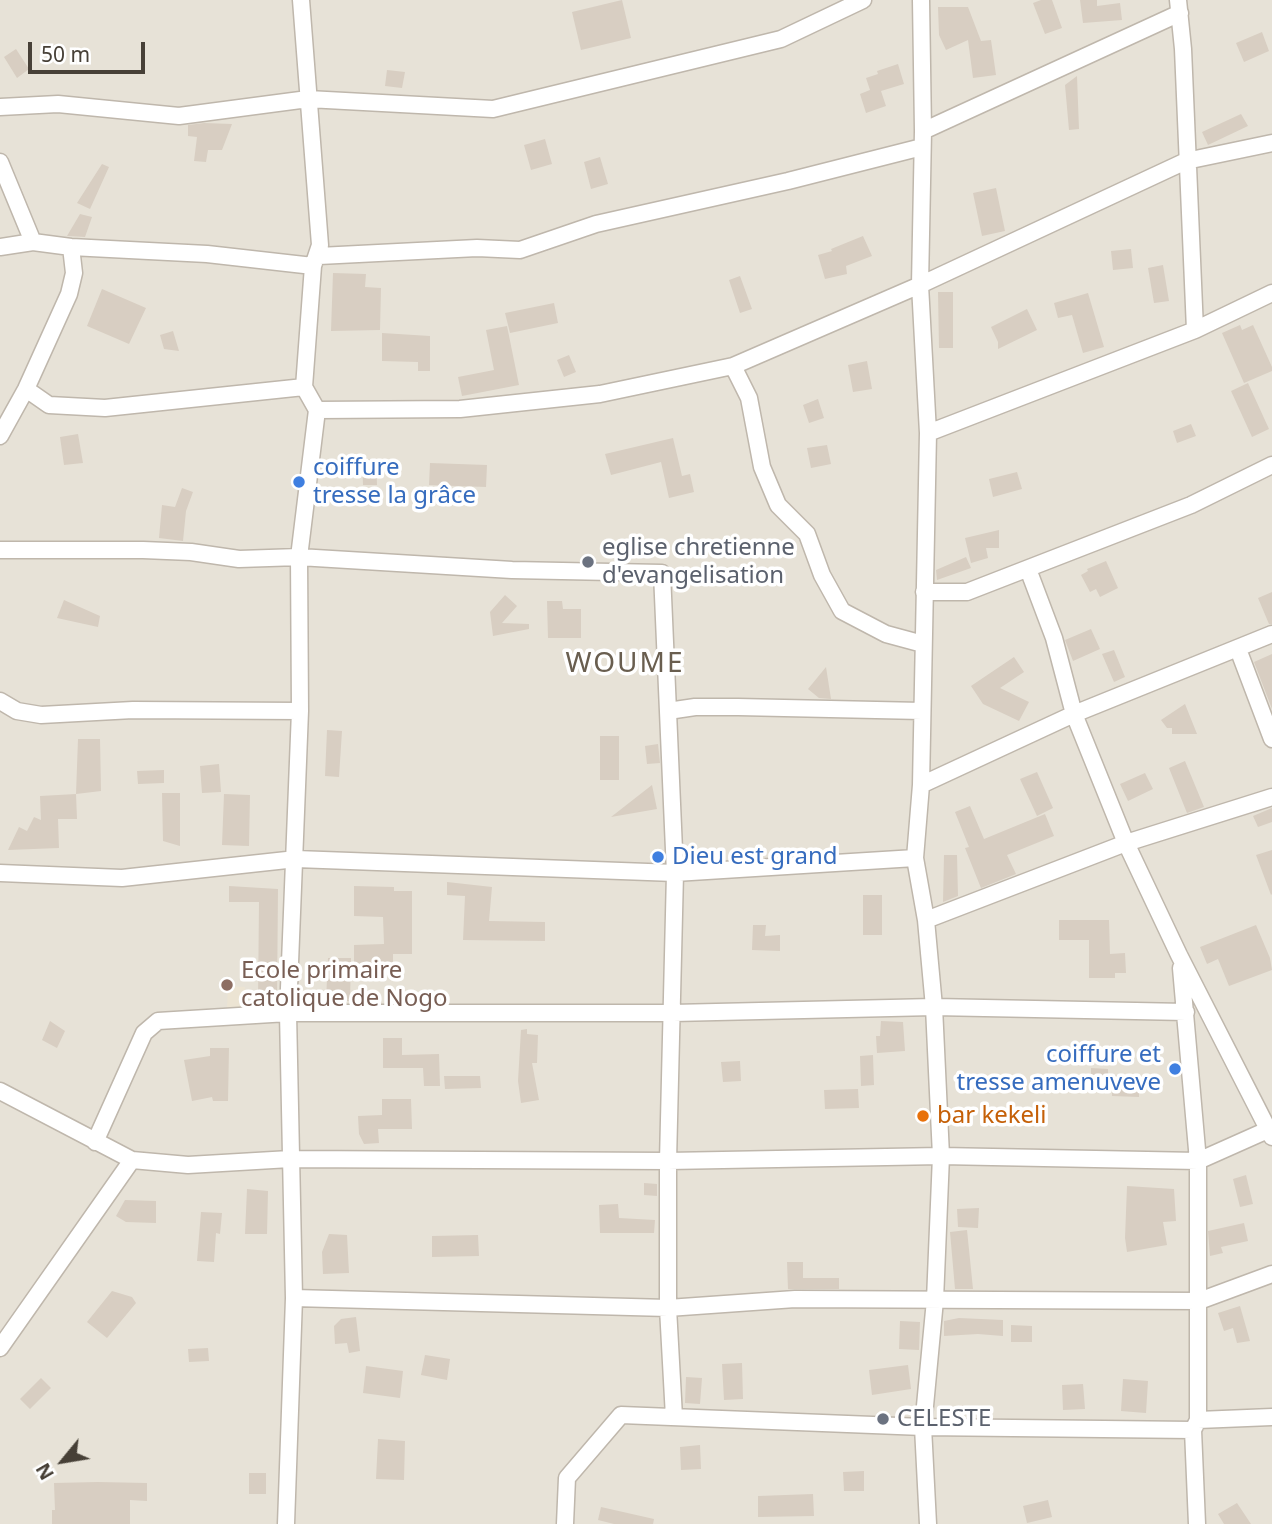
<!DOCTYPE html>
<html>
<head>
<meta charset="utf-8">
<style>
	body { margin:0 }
	#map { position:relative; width:1272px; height:1524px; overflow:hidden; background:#f3f0e9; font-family:"Noto Sans",sans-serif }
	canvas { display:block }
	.north { position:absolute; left:28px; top:1426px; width:70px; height:70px; -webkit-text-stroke:5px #fff; paint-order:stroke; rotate:240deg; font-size:19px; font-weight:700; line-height:28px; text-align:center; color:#474037 }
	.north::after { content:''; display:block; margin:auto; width:24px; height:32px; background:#474037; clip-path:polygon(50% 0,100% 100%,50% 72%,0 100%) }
	.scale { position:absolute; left:28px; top:42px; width:117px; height:32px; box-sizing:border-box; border:4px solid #474037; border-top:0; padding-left:9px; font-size:21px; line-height:24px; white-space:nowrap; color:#474037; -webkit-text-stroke:5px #fff; paint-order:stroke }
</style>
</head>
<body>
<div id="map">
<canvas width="1272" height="1524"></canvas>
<div class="north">N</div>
<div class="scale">50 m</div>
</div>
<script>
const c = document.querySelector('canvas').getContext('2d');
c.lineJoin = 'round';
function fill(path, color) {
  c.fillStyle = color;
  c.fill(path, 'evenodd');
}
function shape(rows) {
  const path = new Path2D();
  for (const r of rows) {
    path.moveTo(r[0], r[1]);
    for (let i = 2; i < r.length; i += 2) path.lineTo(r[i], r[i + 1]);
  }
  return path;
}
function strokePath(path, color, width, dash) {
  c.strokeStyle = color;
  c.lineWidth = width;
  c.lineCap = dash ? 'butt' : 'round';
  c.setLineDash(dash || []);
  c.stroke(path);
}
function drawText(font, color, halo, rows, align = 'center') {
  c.font = font + ' "Noto Sans",sans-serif';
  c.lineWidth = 7;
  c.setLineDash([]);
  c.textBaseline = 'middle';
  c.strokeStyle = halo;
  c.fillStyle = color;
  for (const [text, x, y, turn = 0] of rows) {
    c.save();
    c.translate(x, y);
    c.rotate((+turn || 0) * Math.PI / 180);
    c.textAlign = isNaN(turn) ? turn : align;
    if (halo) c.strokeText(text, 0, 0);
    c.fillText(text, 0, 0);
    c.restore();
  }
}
fill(shape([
	[0,0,1272,0,1272,1524,0,1524]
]), '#e7e2d7');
fill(shape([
	[228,986,245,987,244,1008,227,1008]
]), '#ece4d3');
fill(shape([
	[622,0,631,38,581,50,572,12],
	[1041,0,1052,0,1062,28,1045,34,1033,3],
	[1080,0,1097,0,1097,6,1120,3,1122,20,1083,23],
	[938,7,968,7,981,41,991,40,996,75,973,78,968,40,946,50,939,35],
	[1262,32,1269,51,1244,62,1236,43],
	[16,49,29,69,17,78,4,57],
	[898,64,904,84,881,91,886,106,866,113,860,94,870,90,866,78,878,74,877,71],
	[387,70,405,72,402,88,385,86],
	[1077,76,1079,129,1069,130,1065,85],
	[1241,114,1248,126,1208,145,1202,132],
	[204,123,232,124,222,150,208,150,206,162,194,161,197,137,188,136,188,125],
	[545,139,552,164,531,170,524,145],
	[600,157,608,184,591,189,584,162],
	[102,164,109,167,90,209,77,203],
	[996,188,1005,231,982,236,973,193],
	[80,214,92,217,85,237,67,236],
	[863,236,872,256,846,266,847,274,825,279,818,255,832,251,831,249],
	[1131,249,1133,268,1113,270,1111,251],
	[1163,265,1169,301,1154,303,1148,268],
	[333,273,366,274,365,287,381,288,380,330,331,331],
	[740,276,752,309,740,313,729,280],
	[102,289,146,308,129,344,87,326],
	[938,292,953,292,953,348,939,348],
	[1088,293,1104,347,1083,353,1072,315,1058,318,1054,303],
	[554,303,558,323,510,333,505,313],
	[1027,309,1037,330,998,349,998,342,991,327],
	[1240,325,1242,330,1253,325,1272,367,1272,371,1244,383,1222,333],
	[507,326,519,385,462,396,458,377,494,370,486,330],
	[173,331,179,351,164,349,160,335],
	[382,333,430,336,430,371,418,371,418,362,382,361],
	[569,355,576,372,564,377,557,360],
	[867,361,872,389,853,392,848,365],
	[1248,383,1269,429,1252,437,1231,391],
	[818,399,824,418,809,423,803,405],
	[1191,424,1196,436,1177,443,1173,431],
	[78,434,83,463,64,465,60,437],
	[673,438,682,476,690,474,694,492,669,498,661,462,611,475,605,454],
	[827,445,831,464,811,468,807,448],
	[362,459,376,459,377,485,363,485],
	[430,463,487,465,486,487,429,485],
	[1017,472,1022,489,993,497,989,479],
	[182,488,193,492,186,511,183,541,159,538,162,505,175,507],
	[999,530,999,548,986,548,988,558,971,563,965,538],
	[966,557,971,568,937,580,936,570],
	[1106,561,1118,588,1100,597,1096,589,1090,592,1081,575,1088,571,1087,569],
	[1272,592,1272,624,1269,624,1258,598],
	[505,595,517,606,502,623,529,624,529,629,493,636,490,612],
	[64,600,100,616,98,627,57,618],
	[547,601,562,601,563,609,581,609,581,638,548,638],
	[1091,629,1100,649,1073,661,1065,640],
	[1114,650,1125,677,1114,682,1102,654],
	[1272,654,1272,709,1254,662],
	[1014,657,1024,672,1000,688,1029,702,1019,721,983,704,971,686],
	[826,667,831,699,819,698,808,689],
	[1185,704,1197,734,1172,734,1172,728,1167,728,1161,720],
	[327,730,342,731,339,777,325,776],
	[600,736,619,736,619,780,600,780],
	[78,739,100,739,101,791,76,794],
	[658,744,660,763,647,764,645,746],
	[1185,761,1204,807,1187,813,1169,768],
	[219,764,221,792,202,793,200,766],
	[164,770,164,783,138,784,137,771],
	[1037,772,1053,808,1037,816,1020,779],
	[1145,773,1153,789,1128,801,1120,784],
	[652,785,657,809,611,817],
	[162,793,180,793,180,846,163,841],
	[76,794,77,819,58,819,59,848,8,850,19,827,27,831,34,817,41,820,40,796],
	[224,794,250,795,249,846,222,845],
	[970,806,984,839,1045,814,1054,836,1007,855,1016,874,981,888,965,848,969,847,955,812],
	[1272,808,1272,822,1258,827,1253,816],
	[1272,850,1272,894,1271,895,1256,855],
	[944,855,957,855,958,896,943,902],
	[447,882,492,887,489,921,545,922,545,941,463,940,465,896,447,895],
	[229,886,278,889,277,1001,258,1001,259,902,229,902],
	[354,886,394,887,394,891,412,891,412,954,393,954,393,964,354,966,354,945,384,944,383,917,354,916],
	[863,895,882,895,882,935,863,935],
	[1059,920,1109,920,1110,954,1125,953,1126,973,1115,973,1115,978,1089,978,1089,940,1059,940],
	[753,925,766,925,765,936,780,935,780,951,752,950],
	[1256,925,1270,958,1272,970,1229,986,1218,959,1207,964,1200,947],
	[328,958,351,958,350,1001,326,1001],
	[50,1021,65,1031,57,1048,42,1040],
	[881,1021,903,1022,905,1051,877,1053,876,1036,880,1036],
	[527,1029,527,1034,538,1035,537,1063,532,1063,539,1100,521,1103,518,1081,521,1030],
	[383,1038,402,1038,402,1055,439,1054,440,1086,424,1086,423,1068,383,1068],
	[210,1048,229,1048,228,1101,213,1101,212,1097,192,1101,184,1060,210,1056],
	[873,1055,874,1085,861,1086,860,1056],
	[740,1061,741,1081,723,1082,721,1062],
	[1091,1068,1108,1069,1108,1075,1139,1076,1139,1097,1112,1096,1112,1090,1091,1090],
	[444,1076,480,1076,481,1088,445,1089],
	[858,1089,859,1108,825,1109,824,1090],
	[382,1099,411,1099,412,1129,378,1129,379,1143,364,1144,359,1134,358,1116,382,1115],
	[1246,1175,1253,1204,1240,1207,1233,1179],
	[644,1183,657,1184,657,1196,644,1195],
	[1127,1186,1174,1189,1176,1221,1163,1222,1167,1245,1127,1252,1125,1238],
	[247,1189,268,1191,267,1234,245,1234],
	[125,1200,156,1201,156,1223,126,1222,116,1216],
	[618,1204,619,1218,655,1220,654,1233,600,1233,599,1205],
	[979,1208,978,1228,958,1227,957,1209],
	[201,1212,222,1213,220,1234,216,1233,214,1262,197,1261],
	[1244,1223,1248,1241,1221,1247,1223,1253,1210,1256,1208,1231],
	[967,1230,973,1289,955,1289,950,1232],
	[329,1234,347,1235,349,1273,323,1274,322,1252],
	[478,1235,479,1256,432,1257,432,1236],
	[787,1262,803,1262,803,1278,839,1278,839,1289,788,1289],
	[112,1291,132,1297,136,1303,107,1338,87,1322],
	[1240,1306,1250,1341,1237,1343,1233,1328,1224,1331,1218,1313],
	[356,1317,360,1351,349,1353,347,1343,335,1344,334,1326,341,1319],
	[959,1318,1003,1320,1003,1336,978,1334,944,1336,944,1321],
	[900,1321,920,1322,919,1350,899,1349],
	[1011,1325,1032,1326,1032,1342,1011,1342],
	[208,1348,209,1361,189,1362,188,1349],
	[425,1355,450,1359,447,1380,421,1375],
	[742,1363,743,1399,724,1400,722,1364],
	[908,1365,911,1389,872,1395,869,1370],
	[366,1366,403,1371,400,1398,363,1393],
	[686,1377,702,1378,700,1404,685,1403],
	[41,1378,51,1388,30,1409,20,1399],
	[1123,1379,1148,1381,1146,1413,1121,1411],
	[1083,1384,1085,1409,1063,1410,1062,1385],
	[378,1439,405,1441,404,1480,376,1479],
	[700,1445,701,1469,681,1470,680,1447],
	[864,1471,864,1491,844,1491,843,1472],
	[249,1473,266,1473,266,1494,249,1494],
	[98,1482,147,1483,147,1501,130,1500,130,1524,52,1524,52,1510,55,1510,54,1483],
	[813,1494,814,1516,758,1517,758,1496],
	[1048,1500,1052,1517,1027,1523,1023,1506],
	[1237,1503,1251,1524,1224,1524,1218,1514],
	[601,1507,654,1519,653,1524,614,1524,598,1520]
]), '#d8cec2');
const street = shape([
	[921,0,923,131,920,285,928,433],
	[0,107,58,104,179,116,308,99,493,109,781,39,863,0],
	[923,131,1180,13],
	[0,162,33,242],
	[0,247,33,242,71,247,207,254,313,266],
	[319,256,477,248,520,250,596,224,788,181,922,147],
	[1195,330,1272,293],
	[733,366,749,398,762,467,778,505,807,534,822,575,842,611,886,634,923,644],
	[26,389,49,405,105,408,304,387],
	[317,410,460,409,600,394,733,366,920,285,1186,161,1272,143],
	[0,436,26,389,69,294,74,273,71,247],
	[0,550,143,550,191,552,239,559,299,557,512,570,662,573,675,873,668,1161,668,1308,674,1417],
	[1028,569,1054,638,1074,714,1126,843,1179,955,1272,1137],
	[924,592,967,592,1191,505,1272,465],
	[1238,649,1272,739],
	[0,701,17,711,41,715,133,710,300,711],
	[668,711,695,707,738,707,922,711],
	[921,785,1074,714,1272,634],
	[0,873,122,878,296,859,675,873,915,858],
	[926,920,1126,843,1272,797],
	[1181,968,1198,1161,1198,1420,1193,1430,1197,1524],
	[0,1091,132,1160,188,1165,290,1159,668,1161,941,1156,1198,1161,1272,1128],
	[95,1142,144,1033,158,1021,288,1013,673,1013,934,1007,1186,1012],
	[294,1298,668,1308,795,1299,1199,1301,1272,1274],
	[0,1348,132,1160],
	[1198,1420,1272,1417],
	[286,1524,294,1298,288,1013,300,711,299,557,317,410,304,387,313,266,320,245,301,0],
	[565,1524,567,1478,621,1415,923,1427,1193,1430],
	[928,1524,923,1427,935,1300,941,1156,934,1007,926,920,915,858,921,785,928,433,1195,330,1183,49,1178,0]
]);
strokePath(street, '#bfb7ac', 19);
strokePath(street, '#fff', 16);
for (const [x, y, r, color] of [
	[299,482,7,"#3f7fe0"],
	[588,562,7,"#6b7280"],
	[658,857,7,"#3f7fe0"],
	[227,985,7,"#8d6e63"],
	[1175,1069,7,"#3f7fe0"],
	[923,1116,7,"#e8710a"],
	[883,1419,7,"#6b7280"]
]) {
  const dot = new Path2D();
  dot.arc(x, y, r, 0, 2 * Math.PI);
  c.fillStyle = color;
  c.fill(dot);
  strokePath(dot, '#fff', 2.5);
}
drawText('24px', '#366cbe', '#fff', [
	["coiffure",313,468],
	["tresse la grâce",313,496],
	["Dieu est grand",672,857],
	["coiffure et",1161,1055,"right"],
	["tresse amenuveve",1161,1083,"right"]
], 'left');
drawText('24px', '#5b616d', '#fff', [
	["eglise chretienne",602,548],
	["d'evangelisation",602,576],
	["CELESTE",897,1419]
], 'left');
drawText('24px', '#785e54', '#fff', [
	["Ecole primaire",241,971],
	["catolique de Nogo",241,999]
], 'left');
drawText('24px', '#c56008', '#fff', [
	["bar kekeli",937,1116]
], 'left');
c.letterSpacing = '2px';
drawText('28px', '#695e4f', '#fff', [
	["WOUME",625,664]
]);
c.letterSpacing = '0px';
</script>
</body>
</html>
